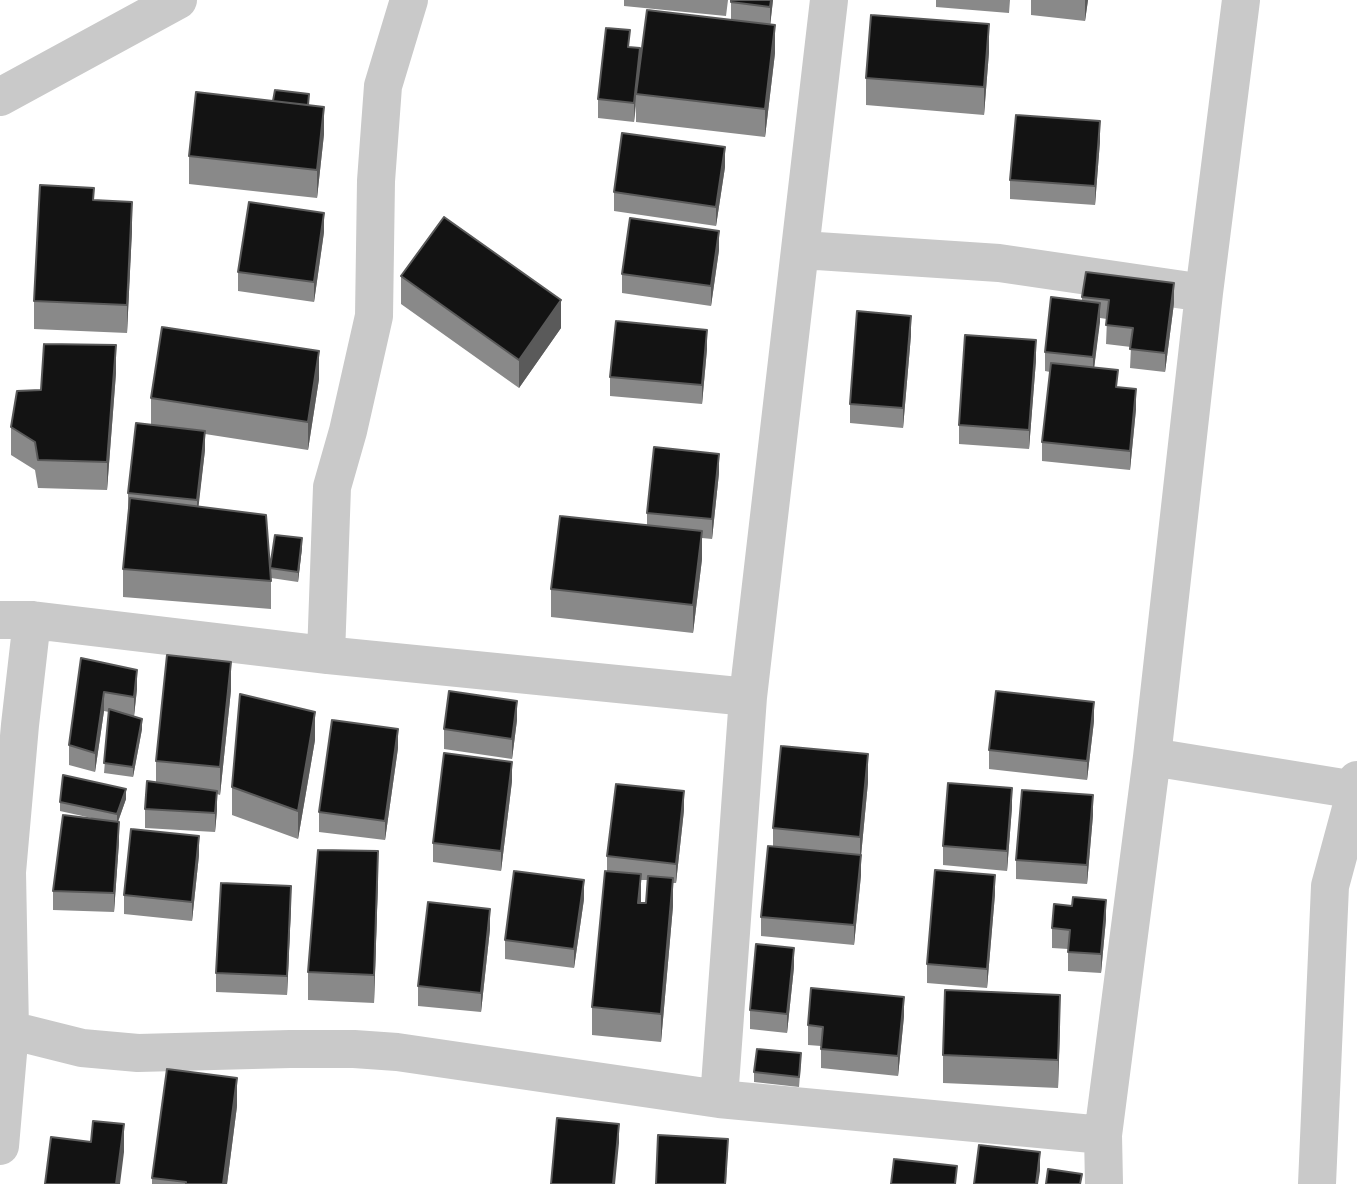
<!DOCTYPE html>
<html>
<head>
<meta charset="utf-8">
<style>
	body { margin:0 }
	canvas { display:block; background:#fff }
</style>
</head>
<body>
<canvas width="1357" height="1184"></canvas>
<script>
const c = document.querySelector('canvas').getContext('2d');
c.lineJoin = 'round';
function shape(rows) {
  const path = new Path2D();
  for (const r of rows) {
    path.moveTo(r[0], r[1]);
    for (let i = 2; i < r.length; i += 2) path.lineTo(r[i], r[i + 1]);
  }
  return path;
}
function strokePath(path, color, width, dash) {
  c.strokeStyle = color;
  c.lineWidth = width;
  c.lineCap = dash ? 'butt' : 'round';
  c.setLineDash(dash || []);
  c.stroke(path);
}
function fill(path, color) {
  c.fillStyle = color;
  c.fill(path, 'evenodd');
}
strokePath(shape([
	[0,97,178,0],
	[802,250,999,263,1204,293],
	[0,620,32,620,326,655,748,697],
	[326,655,332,487,348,431,374,316,376,181,383,86,409,0],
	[1152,757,1356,790],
	[10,1030,82,1048,138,1053,290,1049,354,1049,397,1052,719,1099,1103,1135],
	[719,1099,748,697,829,0],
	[0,1146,10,1030,7,872,20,725,32,620],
	[1104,1184,1103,1135,1152,757,1204,293,1241,0],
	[1317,1184,1330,886,1356,790,1357,780]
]), '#c9c9c9', 38);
fill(shape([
	[624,0,728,0,726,16,624,6],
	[731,0,773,0,770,25,775,53,765,137,636,122,636,106,634,122,598,118,598,99,630,48,640,60,731,20],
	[936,0,1010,0,1009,13,936,7],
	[1031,0,1088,0,1085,21,1031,15],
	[989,52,984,115,866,105,866,78],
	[309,105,324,134,317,198,189,184,189,156],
	[1100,141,1095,205,1010,199,1010,180],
	[725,167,716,226,614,211,614,192],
	[94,200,132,230,127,333,34,329,34,301],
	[324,232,314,302,238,291,238,272],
	[719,250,711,306,622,293,622,274],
	[401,276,561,328,519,388,401,304],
	[1082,297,1174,303,1165,372,1130,368,1131,347,1106,344,1107,319,1100,318,1094,368,1118,388,1136,409,1130,470,1042,461,1042,442,1050,372,1045,371,1045,352,1082,301],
	[911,335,903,428,850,423,850,404],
	[707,349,702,404,610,396,610,377],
	[1036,360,1029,449,959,444,959,425],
	[116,373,107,490,38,488,35,470,11,455,11,427,41,390],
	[319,379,308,450,205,434,205,450,198,507,270,568,302,548,298,582,271,578,271,609,123,597,123,569,128,512,128,493,151,425,151,398],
	[719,473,712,539,702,538,702,559,693,633,551,617,551,589,647,525,647,513],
	[81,658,137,689,134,716,142,729,133,777,104,773,109,712,104,711,95,772,69,765,69,745],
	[231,690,220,795,217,794,217,810,215,832,145,828,145,809,156,782,156,761],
	[517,720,512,759,444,749,444,729],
	[1094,721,1087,780,989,769,989,750],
	[315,740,298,839,232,815,232,787],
	[398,748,385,840,319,832,319,812],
	[512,781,501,871,433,862,433,843],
	[868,782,861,856,861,875,854,945,761,936,761,917,773,847,773,828],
	[126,799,118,822,119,842,114,912,53,910,53,891,96,819,60,811,60,802],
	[1012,807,1007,871,943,865,943,846],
	[684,810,676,883,673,883,673,906,661,1042,592,1035,592,1007,607,871,607,856],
	[641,880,648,880,646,903,641,903],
	[1093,815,1087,884,1016,879,1016,860],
	[199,855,192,921,124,914,124,895],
	[378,879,374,1003,308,1000,308,972],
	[995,894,987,988,927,983,927,964],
	[584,899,574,968,505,959,505,940],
	[291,906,287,995,216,992,216,973],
	[1106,919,1101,973,1068,971,1068,949,1052,948,1052,928],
	[490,929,481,1012,418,1006,418,986],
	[794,967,787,1033,750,1029,750,1010],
	[904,1016,898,1076,821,1068,821,1046,808,1045,808,1025],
	[1060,1023,1058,1088,943,1083,943,1055],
	[801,1063,799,1087,754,1082,754,1072],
	[237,1106,227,1184,152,1184,152,1178]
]), '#898989');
fill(shape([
	[771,0,773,0,770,27,770,7],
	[1085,0,1088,0,1085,21],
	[989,24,989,52,984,115,984,87],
	[775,25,775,53,765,137,765,109],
	[640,48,640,68,636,94,634,122,634,103],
	[324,107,324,134,317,198,317,170],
	[1100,121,1100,141,1095,205,1095,186],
	[725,147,725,167,716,226,716,207],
	[132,202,132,230,127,333,127,305],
	[324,213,324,232,314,302,314,282],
	[719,231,719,250,711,306,711,286],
	[1174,283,1174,303,1165,372,1165,353],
	[561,300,561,328,519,388,519,360],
	[1100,303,1100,322,1093,377,1093,357],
	[911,316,911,335,903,428,903,408],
	[707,330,707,349,702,404,702,385],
	[1036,340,1036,360,1029,449,1029,430],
	[116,345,116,373,107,490,107,462],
	[319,351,319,379,308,450,308,422],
	[1136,389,1136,409,1130,470,1130,451],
	[205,431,205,450,197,520,197,500],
	[719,454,719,473,712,539,712,519],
	[702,531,702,559,693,633,693,605],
	[302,538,302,548,298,582,298,572],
	[231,662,231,690,220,795,220,767],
	[137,670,137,689,134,716,134,697],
	[104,692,104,711,95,772,95,753],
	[517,701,517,720,512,759,512,739],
	[1094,702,1094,721,1087,780,1087,761],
	[315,712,315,740,298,839,298,811],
	[142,719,142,729,133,777,133,767],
	[398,729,398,748,385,840,385,821],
	[868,754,868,782,861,856,861,875,854,945,854,925,860,864,860,837],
	[512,762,512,781,501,871,501,851],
	[1012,788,1012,807,1007,871,1007,851],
	[126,789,126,799,117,824,117,814],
	[217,791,217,810,215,832,215,813],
	[684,791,684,810,676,883,676,864],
	[1093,795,1093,815,1087,884,1087,865],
	[119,822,119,842,114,912,114,893],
	[199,836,199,855,192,921,192,902],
	[378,851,378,879,374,1003,374,975],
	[641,874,641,902,638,903],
	[995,875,995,894,987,988,987,969],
	[673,878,673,906,661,1042,661,1014],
	[584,880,584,899,574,968,574,949],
	[291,886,291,906,287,995,287,976],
	[1106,900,1106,919,1101,973,1101,954],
	[490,909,490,929,481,1012,481,993],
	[794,948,794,967,787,1033,787,1014],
	[1060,995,1060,1023,1058,1088,1058,1060],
	[904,997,904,1016,898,1076,898,1056],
	[237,1078,237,1106,227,1184,223,1184],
	[124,1124,124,1152,120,1184,116,1184],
	[619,1124,619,1143,615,1184,613,1184],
	[728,1139,726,1184,725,1184],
	[1040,1152,1040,1171,1038,1184,1036,1184]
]), '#5a5a5a');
const building = shape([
	[731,0,771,0,770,7,731,2,731,0],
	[647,10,775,25,765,109,636,94,647,10],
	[871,15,989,24,984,87,866,78,871,15],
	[606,28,630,30,628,47,640,48,634,103,598,99,606,28],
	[275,90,309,94,308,105,273,101,275,90],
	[196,92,324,107,317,170,189,156,196,92],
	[1016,115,1100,121,1095,186,1010,180,1016,115],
	[622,133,725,147,716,207,614,192,622,133],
	[40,185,94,188,93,200,132,202,127,305,34,301,40,185],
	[249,202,324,213,314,282,238,272,249,202],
	[444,217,561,300,519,360,401,276,444,217],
	[630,218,719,231,711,286,622,274,630,218],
	[1086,272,1174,283,1165,353,1130,349,1133,328,1106,325,1109,300,1082,297,1086,272],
	[1051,297,1100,303,1093,357,1045,352,1051,297],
	[857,311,911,316,903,408,850,404,857,311],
	[616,321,707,330,702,385,610,377,616,321],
	[162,327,319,351,308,422,151,398,162,327],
	[965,335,1036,340,1029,430,959,425,965,335],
	[44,344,116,345,107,462,38,460,35,442,11,427,17,391,41,390,44,344],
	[1051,363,1118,370,1116,387,1136,389,1130,451,1042,442,1051,363],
	[136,423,205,431,197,500,128,493,136,423],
	[654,447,719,454,712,519,647,513,654,447],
	[130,498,266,515,271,581,123,569,130,498],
	[560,516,702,531,693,605,551,589,560,516],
	[275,535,302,538,298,572,270,568,275,535],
	[167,655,231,662,220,767,156,761,167,655],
	[81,658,137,670,134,697,104,692,95,753,69,745,81,658],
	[449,691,517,701,512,739,444,729,449,691],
	[996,691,1094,702,1087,761,989,750,996,691],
	[240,694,315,712,298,811,232,787,240,694],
	[109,709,142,719,133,767,104,763,109,709],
	[332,720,398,729,385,821,319,812,332,720],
	[781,746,868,754,860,837,773,828,781,746],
	[444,753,512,762,501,851,433,843,444,753],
	[63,775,126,789,117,814,60,802,63,775],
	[147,781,217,791,215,813,145,809,147,781],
	[948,783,1012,788,1007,851,943,846,948,783],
	[616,784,684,791,676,864,607,856,616,784],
	[1022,790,1093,795,1087,865,1016,860,1022,790],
	[63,815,119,822,114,893,53,891,63,815],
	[131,829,199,836,192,902,124,895,131,829],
	[768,846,861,855,854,925,761,917,768,846],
	[318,850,378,851,374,975,308,972,318,850],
	[935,870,995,875,987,969,927,964,935,870],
	[514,871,584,880,574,949,505,940,514,871],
	[605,871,641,874,638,903,646,903,648,876,673,878,661,1014,592,1007,605,871],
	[221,883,291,886,287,976,216,973,221,883],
	[1073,897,1106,900,1101,954,1068,952,1070,930,1052,928,1054,904,1072,906,1073,897],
	[428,902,490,909,481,993,418,986,428,902],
	[756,944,794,948,787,1014,750,1010,756,944],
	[811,988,904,997,898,1056,821,1049,823,1027,808,1025,811,988],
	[945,990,1060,995,1058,1060,943,1055,945,990],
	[757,1049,801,1053,799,1077,754,1072,757,1049],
	[167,1069,237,1078,223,1184,186,1184,186,1182,152,1178,167,1069],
	[557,1118,619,1124,613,1184,551,1184,557,1118],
	[93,1121,124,1124,116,1184,45,1184,51,1137,91,1142,93,1121],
	[658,1135,728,1139,725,1184,656,1184,658,1135],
	[979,1145,1040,1152,1036,1184,974,1184,979,1145],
	[894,1159,957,1166,955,1184,891,1184,894,1159],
	[1048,1169,1082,1174,1080,1184,1046,1184,1048,1169]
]);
fill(building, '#131313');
strokePath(building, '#5a5a5a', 2);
</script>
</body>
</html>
